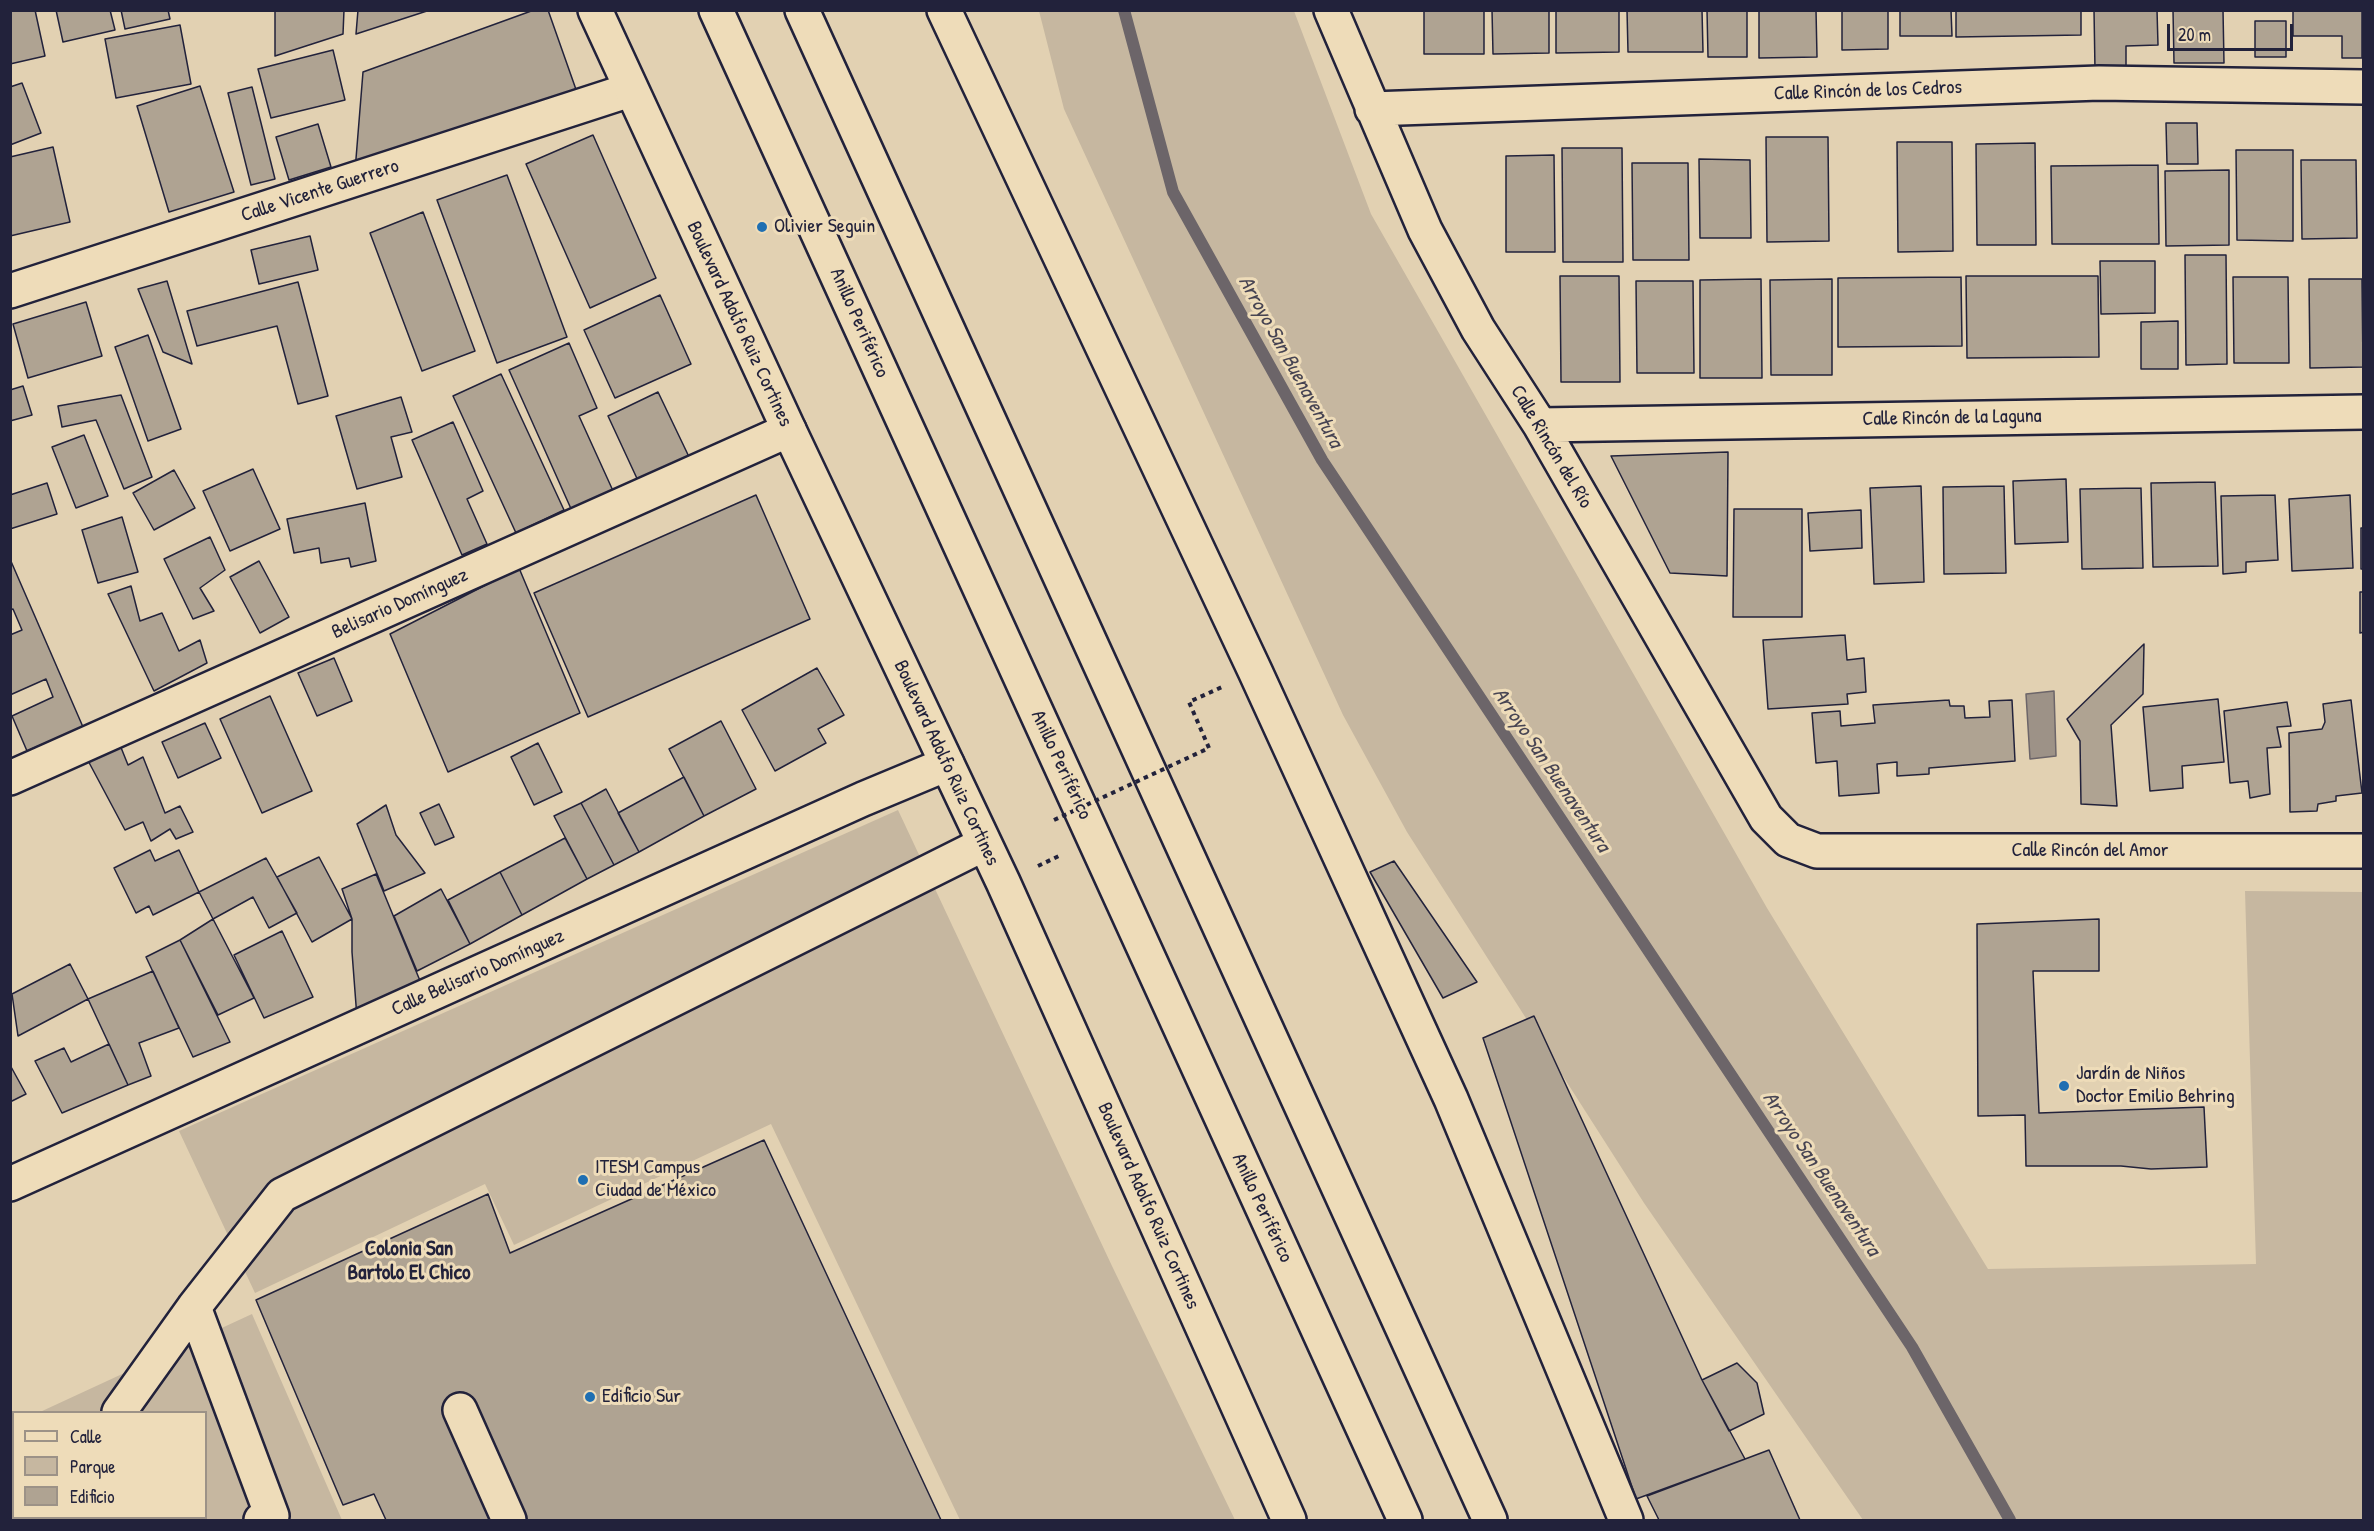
<!DOCTYPE html>
<html>
<head>
<meta charset="utf-8">
<style>
	body { margin:0 }
	#map { position:relative; width:2374px; height:1531px; overflow:hidden; background:#e2d1b2; font-family:"Patrick Hand",sans-serif }
	canvas { display:block }
	.frame { position:absolute; inset:0; border:12px solid #22223b; pointer-events:none }
	.legend { position:absolute; left:12px; top:1411px; width:195px; height:108px; box-sizing:border-box; background:#eedcb9; border:2px solid #9c9287; margin:0; padding:8px 10px; list-style:none; font-size:18px; color:#22223b }
	.legend li { display:flex; align-items:center; gap:12px; height:30px }
	.legend b { width:30px; border:2px solid #9c9287 }
	.scale { position:absolute; left:2167px; top:24px; width:126px; height:27px; box-sizing:border-box; border:3px solid #22223b; border-top:0; padding-left:8px; font-size:18px; line-height:21px; white-space:nowrap; color:#22223b; -webkit-text-stroke:4px #eedcb9; paint-order:stroke }
</style>
</head>
<body>
<div id="map">
<canvas width="2374" height="1531"></canvas>
<div class="frame"></div>
<ul class="legend">
<li><b style="height:8px;background:#eedcb9"></b>Calle</li>
<li><b style="height:16px;background:#c6b7a0"></b>Parque</li>
<li><b style="height:16px;background:#afa392"></b>Edificio</li>
</ul>
<div class="scale">20 m</div>
</div>
<script>
const c = document.querySelector('canvas').getContext('2d');
c.lineJoin = 'round';
function fill(path, color) {
  c.fillStyle = color;
  c.fill(path, 'evenodd');
}
function shape(rows) {
  const path = new Path2D();
  for (const r of rows) {
    path.moveTo(r[0], r[1]);
    for (let i = 2; i < r.length; i += 2) path.lineTo(r[i], r[i + 1]);
  }
  return path;
}
function strokePath(path, color, width, dash) {
  c.strokeStyle = color;
  c.lineWidth = width;
  c.lineCap = dash ? 'butt' : 'round';
  c.setLineDash(dash || []);
  c.stroke(path);
}
function drawText(font, color, halo, rows, align = 'center') {
  c.font = font + ' "Patrick Hand",sans-serif';
  c.lineWidth = 6;
  c.setLineDash([]);
  c.textBaseline = 'middle';
  c.strokeStyle = halo;
  c.fillStyle = color;
  for (const [text, x, y, turn = 0] of rows) {
    c.save();
    c.translate(x, y);
    c.rotate((+turn || 0) * Math.PI / 180);
    c.textAlign = isNaN(turn) ? turn : align;
    if (halo) c.strokeText(text, 0, 0);
    c.fillText(text, 0, 0);
    c.restore();
  }
}
fill(shape([
	[1039,11,1294,11,1371,214,1767,908,1988,1269,2256,1264,2245,891,2363,892,2363,1520,1863,1520,1644,1203,1407,832,1343,715,1064,109],
	[898,810,1112,1266,1235,1520,960,1520,771,1124,514,1245,485,1184,255,1293,179,1131],
	[252,1314,342,1520,11,1520,10,1509,13,1507,14,1518,206,1518,206,1412,40,1412]
]), '#c6b7a0');
const water = shape([
	[2054,691,2056,756,2030,759,2026,694,2054,691]
]);
fill(water, '#9d9287');
strokePath(water, '#6c6569', 1.5);
strokePath(shape([
	[1124,10,1173,192,1322,460,1912,1347,2010,1520]
]), '#6c6569', 12);
const building = shape([
	[10,10,35,10,45,56,10,64,10,10],
	[56,10,110,10,115,30,63,42,56,10],
	[121,10,168,10,170,19,125,29,121,10],
	[275,10,344,10,343,34,275,56,275,10],
	[358,10,430,10,356,34,358,10],
	[534,10,548,10,579,98,355,171,363,72,534,10],
	[1424,10,1484,10,1484,54,1424,54,1424,10],
	[1492,10,1549,10,1549,53,1493,54,1492,10],
	[1556,10,1619,10,1619,52,1556,53,1556,10],
	[1627,10,1702,10,1703,52,1628,52,1627,10],
	[1707,10,1747,10,1747,57,1708,57,1707,10],
	[1759,10,1816,10,1817,57,1759,58,1759,10],
	[1842,10,1888,10,1888,49,1842,50,1842,10],
	[1900,10,1951,10,1952,36,1900,36,1900,10],
	[1956,10,2081,10,2081,35,1956,37,1956,10],
	[2094,10,2157,10,2158,45,2126,46,2126,70,2095,70,2094,10],
	[2173,10,2223,10,2224,63,2174,63,2173,10],
	[2293,10,2362,10,2362,58,2342,58,2342,36,2293,36,2293,10],
	[2255,21,2286,21,2286,57,2255,57,2255,21],
	[180,25,191,84,116,98,105,39,180,25],
	[333,50,345,100,271,118,258,69,333,50],
	[22,83,41,133,10,145,10,87,22,83],
	[200,86,234,192,169,212,137,106,200,86],
	[252,87,275,179,251,185,228,93,252,87],
	[2166,123,2197,123,2198,164,2167,164,2166,123],
	[318,124,331,167,289,180,276,137,318,124],
	[593,135,656,278,590,308,526,164,593,135],
	[1766,137,1828,137,1829,241,1767,242,1766,137],
	[1897,142,1952,142,1953,251,1898,252,1897,142],
	[2035,143,2036,245,1977,245,1976,144,2035,143],
	[53,147,70,222,10,236,10,157,53,147],
	[1562,148,1622,148,1623,262,1563,262,1562,148],
	[2236,150,2293,150,2293,241,2237,240,2236,150],
	[1554,155,1555,252,1506,252,1506,156,1554,155],
	[1699,159,1750,160,1751,238,1700,238,1699,159],
	[2301,160,2356,160,2357,238,2302,239,2301,160],
	[1632,163,1688,163,1689,260,1633,260,1632,163],
	[2158,165,2159,244,2052,244,2051,166,2158,165],
	[2229,170,2229,245,2166,246,2165,171,2229,170],
	[507,175,567,337,497,363,437,200,507,175],
	[423,212,475,351,422,371,370,233,423,212],
	[310,236,318,270,259,284,251,250,310,236],
	[2185,255,2226,255,2227,364,2186,365,2185,255],
	[2100,261,2155,261,2155,313,2101,314,2100,261],
	[1560,276,1619,276,1620,382,1561,382,1560,276],
	[1966,276,2098,276,2099,357,1967,358,1966,276],
	[1961,277,1962,346,1838,347,1838,278,1961,277],
	[2233,277,2288,277,2289,363,2234,363,2233,277],
	[1761,279,1762,378,1700,378,1700,280,1761,279],
	[1832,279,1832,375,1771,375,1770,280,1832,279],
	[2309,279,2362,279,2363,367,2310,368,2309,279],
	[167,281,192,364,163,352,138,289,167,281],
	[1636,281,1693,281,1694,373,1637,373,1636,281],
	[298,282,328,396,298,404,277,326,197,346,187,311,298,282],
	[660,295,691,364,615,398,584,330,660,295],
	[86,302,102,356,28,378,13,324,86,302],
	[2178,321,2178,369,2141,369,2141,322,2178,321],
	[148,335,181,429,148,441,115,347,148,335],
	[569,343,597,408,579,416,614,493,572,511,509,370,569,343],
	[501,374,564,510,516,533,453,396,501,374],
	[23,386,32,415,10,421,10,390,23,386],
	[658,392,691,461,640,485,608,416,658,392],
	[121,395,152,477,124,489,96,420,62,427,58,406,121,395],
	[401,397,412,432,391,437,402,477,357,489,336,416,401,397],
	[453,422,483,491,467,499,487,544,462,555,412,440,453,422],
	[84,435,108,496,76,508,52,447,84,435],
	[1728,452,1727,576,1670,573,1611,456,1728,452],
	[253,469,280,529,230,551,203,491,253,469],
	[174,470,195,508,154,530,133,493,174,470],
	[2066,479,2068,542,2015,544,2013,481,2066,479],
	[2215,482,2218,566,2153,567,2151,483,2215,482],
	[47,483,57,514,10,529,10,495,47,483],
	[1921,486,1924,582,1874,584,1870,488,1921,486],
	[2004,486,2006,573,1944,574,1943,487,2004,486],
	[2141,488,2143,568,2082,569,2080,489,2141,488],
	[756,495,810,619,588,717,534,593,756,495],
	[2275,495,2278,560,2246,562,2246,572,2223,574,2221,496,2275,495],
	[2350,495,2353,568,2292,571,2289,499,2350,495],
	[365,503,376,561,351,567,349,558,321,563,319,548,294,553,287,519,365,503],
	[1734,509,1802,509,1802,617,1733,617,1734,509],
	[1861,510,1862,548,1810,551,1808,513,1861,510],
	[122,517,138,572,98,583,82,530,122,517],
	[2361,528,2364,528,2364,569,2361,569,2361,528],
	[210,537,225,570,200,588,214,611,193,619,164,559,210,537],
	[10,559,83,727,27,751,12,716,53,697,46,679,10,695,10,635,22,630,13,609,10,610,10,559],
	[259,561,289,617,260,633,230,577,259,561],
	[519,568,580,713,448,772,390,634,519,568],
	[131,586,140,621,162,613,179,651,200,640,207,663,154,691,108,594,131,586],
	[2360,592,2364,592,2364,632,2360,633,2360,592],
	[1845,635,1847,660,1864,658,1866,692,1847,694,1848,704,1768,709,1763,640,1845,635],
	[2144,644,2143,694,2111,725,2117,806,2081,804,2080,741,2067,719,2144,644],
	[334,658,352,701,317,716,298,673,334,658],
	[817,668,844,715,818,729,826,743,775,771,742,710,817,668],
	[270,696,312,791,262,813,220,719,270,696],
	[2218,699,2224,762,2182,766,2183,788,2150,791,2143,707,2218,699],
	[1949,700,1950,706,1964,706,1965,718,1990,717,1989,701,2012,700,2015,761,1929,768,1929,774,1897,776,1897,762,1877,764,1879,793,1839,796,1837,761,1816,763,1812,713,1840,711,1841,726,1875,723,1873,705,1949,700],
	[2351,700,2362,793,2336,796,2336,801,2318,804,2317,811,2290,812,2289,733,2322,729,2325,722,2323,704,2351,700],
	[2287,702,2291,726,2277,727,2281,747,2267,748,2270,794,2250,798,2248,781,2230,783,2224,711,2287,702],
	[721,721,756,789,704,816,669,749,721,721],
	[205,723,221,758,178,778,162,742,205,723],
	[118,740,128,765,143,757,165,813,180,806,193,832,176,839,170,829,151,841,143,822,125,830,85,755,118,740],
	[538,743,562,792,534,805,511,757,538,743],
	[684,777,704,816,639,852,618,813,684,777],
	[606,789,639,852,614,865,581,803,606,789],
	[581,803,614,865,587,879,554,816,581,803],
	[439,804,454,837,435,845,420,813,439,804],
	[386,805,396,835,425,873,384,891,357,824,386,805],
	[565,838,587,879,522,915,500,872,565,838],
	[150,850,155,861,179,850,199,892,153,915,149,906,136,913,114,868,150,850],
	[319,857,352,919,312,942,277,877,319,857],
	[266,858,297,913,269,928,253,897,213,919,199,892,266,858],
	[1394,861,1477,982,1443,998,1370,872,1394,861],
	[500,872,522,915,470,944,448,900,500,872],
	[376,874,423,988,357,1018,352,952,352,919,342,889,376,874],
	[441,889,470,944,417,971,394,916,441,889],
	[213,919,254,998,218,1015,180,940,213,919],
	[2099,919,2099,971,2033,971,2039,1113,2204,1107,2207,1167,2151,1169,2121,1166,2026,1166,2025,1115,1978,1116,1977,924,2099,919],
	[282,931,313,997,264,1018,234,955,282,931],
	[180,940,230,1042,193,1057,146,957,180,940],
	[70,964,88,999,18,1036,12,994,70,964],
	[153,971,179,1028,139,1043,151,1076,128,1085,88,999,153,971],
	[1534,1016,1702,1380,1745,1459,1636,1499,1483,1038,1534,1016],
	[109,1044,128,1085,62,1113,35,1061,64,1048,71,1062,109,1044],
	[10,1065,26,1094,10,1102,10,1065],
	[764,1140,941,1520,386,1520,374,1494,343,1505,256,1300,488,1194,510,1253,764,1140],
	[1737,1363,1757,1383,1764,1414,1729,1431,1702,1380,1737,1363],
	[1769,1450,1800,1520,1659,1520,1647,1496,1769,1450]
]);
fill(building, '#afa392');
strokePath(building, '#22223b', 1.5);
const minor = shape([
	[1331,10,1425,230,1478,329,1540,425,1766,818,1788,840,1817,851,2364,851],
	[1372,109,2099,83,2364,87],
	[10,291,630,90],
	[1540,425,2364,412],
	[10,778,789,430],
	[10,1184,863,799,947,764],
	[194,1307,272,1516,261,1520],
	[460,1410,509,1520],
	[119,1412,194,1307,282,1195,984,844],
	[164,1518,165,1520]
]);
const major = shape([
	[595,10,789,430,1003,882,1289,1520],
	[944,10,1255,671,1451,1099,1626,1520]
]);
const highway = shape([
	[716,10,1405,1520],
	[802,10,1490,1520]
]);
strokePath(minor, '#22223b', 38);
strokePath(major, '#22223b', 38);
strokePath(highway, '#22223b', 38);
strokePath(shape([
	[1209,748,1189,702,1222,687],
	[1038,866,1061,855]
]), '#22223b', 4, [4.5, 4.5]);
strokePath(minor, '#eedcb9', 33);
strokePath(major, '#eedcb9', 33);
strokePath(highway, '#eedcb9', 33);
strokePath(shape([
	[1054,820,1209,748]
]), '#22223b', 4, [4.5, 4.5]);
for (const [x, y, r, color] of [
	[762,227,6,"#1f6fb2"],
	[2064,1086,6,"#1f6fb2"],
	[583,1180,6,"#1f6fb2"],
	[590,1397,6,"#1f6fb2"]
]) {
  const dot = new Path2D();
  dot.arc(x, y, r, 0, 2 * Math.PI);
  c.fillStyle = color;
  c.fill(dot);
  strokePath(dot, '#eedcb9', 2);
}
drawText('20px', '#22223b', '#eedcb9', [
	["Calle Rincón de los Cedros",1868,91,-2],
	["Calle Vicente Guerrero",320,191,-18],
	["Anillo Periférico",859,323,66],
	["Boulevard Adolfo Ruiz Cortines",739,324,65],
	["Calle Rincón de la Laguna",1952,418,-1],
	["Calle Rincón del Río",1551,447,59],
	["Belisario Domínguez",400,604,-24],
	["Boulevard Adolfo Ruiz Cortines",946,763,65],
	["Anillo Periférico",1061,765,65],
	["Calle Rincón del Amor",2090,851],
	["Calle Belisario Domínguez",478,973,-24],
	["Boulevard Adolfo Ruiz Cortines",1148,1206,66],
	["Anillo Periférico",1262,1208,65]
]);
drawText('20px', '#22223b', '#eedcb9', [
	["Olivier Seguin",774,227],
	["Jardín de Niños",2076,1074],
	["Doctor Emilio Behring",2076,1097],
	["ITESM Campus",595,1168],
	["Ciudad de México",595,1191],
	["Edificio Sur",602,1397]
], 'left');
drawText('italic 21px', '#474452', '#eedcb9', [
	["Arroyo San Buenaventura",1290,362,61],
	["Arroyo San Buenaventura",1551,770,56],
	["Arroyo San Buenaventura",1821,1174,56]
]);
drawText('bold 21px', '#22223b', '#eedcb9', [
	["Colonia San",409,1249],
	["Bartolo El Chico",409,1273]
]);
</script>
</body>
</html>
